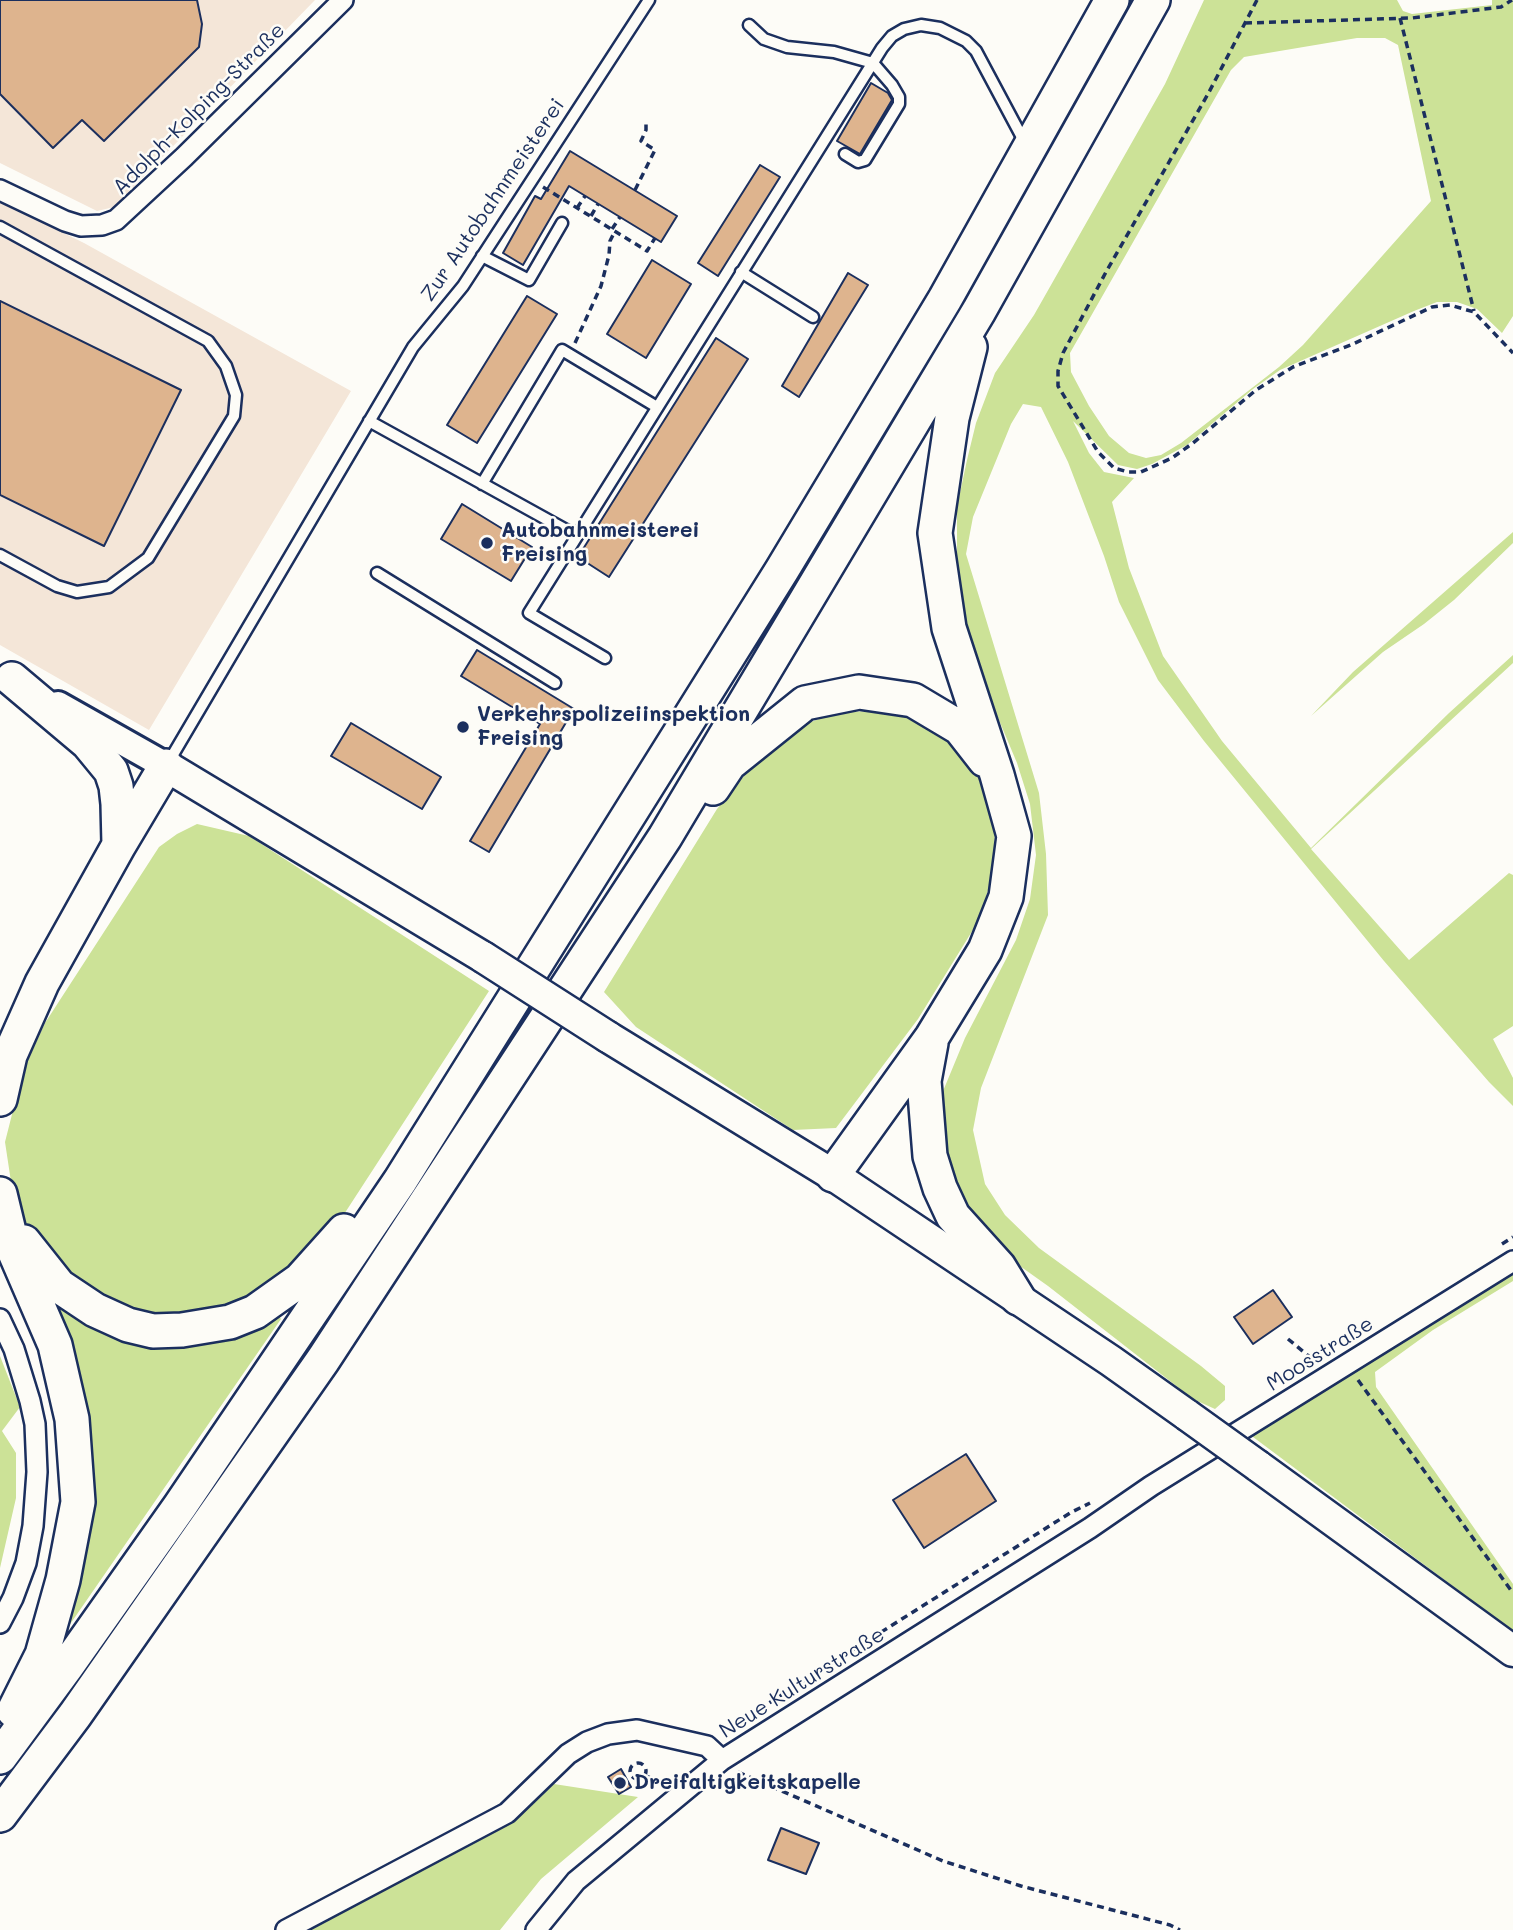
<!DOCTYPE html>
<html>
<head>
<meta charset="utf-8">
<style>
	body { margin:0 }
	canvas { display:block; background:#fdfcf7 }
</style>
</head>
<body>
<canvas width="1513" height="1930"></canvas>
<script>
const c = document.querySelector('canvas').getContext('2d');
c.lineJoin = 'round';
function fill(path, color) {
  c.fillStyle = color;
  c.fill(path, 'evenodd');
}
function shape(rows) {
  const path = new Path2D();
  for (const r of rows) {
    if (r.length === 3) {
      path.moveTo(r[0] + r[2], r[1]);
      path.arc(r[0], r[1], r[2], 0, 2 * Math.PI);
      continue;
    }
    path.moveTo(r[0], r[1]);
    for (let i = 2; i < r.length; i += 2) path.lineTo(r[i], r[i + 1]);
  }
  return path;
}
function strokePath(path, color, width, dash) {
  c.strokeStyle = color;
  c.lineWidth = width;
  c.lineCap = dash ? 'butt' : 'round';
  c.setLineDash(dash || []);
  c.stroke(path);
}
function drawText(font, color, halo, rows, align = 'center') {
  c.font = font + ' Mali,sans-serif';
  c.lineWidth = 5;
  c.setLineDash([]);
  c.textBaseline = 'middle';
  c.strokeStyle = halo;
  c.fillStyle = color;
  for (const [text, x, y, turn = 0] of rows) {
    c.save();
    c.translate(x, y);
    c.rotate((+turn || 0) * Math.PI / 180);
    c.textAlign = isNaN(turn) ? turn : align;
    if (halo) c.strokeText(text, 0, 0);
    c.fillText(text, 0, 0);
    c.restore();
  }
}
fill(shape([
	[0,0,315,0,114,207,97,211,0,163],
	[0,202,84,243,351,391,149,730,0,645]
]), '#f4e6d8');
fill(shape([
	[1204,0,1397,0,1403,11,1412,14,1492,5,1492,0,1513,0,1513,316,1502,333,1477,309,1457,302,1437,302,1414,311,1280,370,1253,389,1187,445,1152,464,1137,469,1118,465,1073,421,1089,453,1104,472,1134,478,1112,502,1129,568,1163,656,1222,741,1311,848,1449,713,1513,655,1513,663,1311,849,1409,960,1509,873,1513,875,1513,1026,1493,1039,1513,1078,1513,1106,1489,1082,1384,961,1204,741,1158,680,1119,602,1104,556,1068,462,1041,407,1023,404,1011,424,973,517,966,554,1039,793,1046,854,1048,915,981,1088,973,1130,985,1184,1005,1215,1039,1248,1201,1366,1225,1386,1225,1400,1215,1409,1193,1399,1048,1286,1003,1254,974,1222,958,1192,946,1153,941,1096,965,1038,1016,940,1030,899,1036,855,1030,804,1017,763,978,670,964,619,957,577,957,507,967,460,976,423,995,373,1034,315,1165,84],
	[1357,38,1385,38,1398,45,1431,201,1303,345,1279,367,1181,443,1161,455,1146,458,1129,453,1109,436,1089,406,1071,372,1070,353,1231,70,1244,57],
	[1513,532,1513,543,1454,600,1424,624,1383,652,1311,716,1353,672],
	[884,711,917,720,948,738,971,761,987,788,995,822,994,870,979,920,918,1019,836,1128,793,1130,636,1027,604,992,717,809,761,755,800,726,838,712],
	[197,824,249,836,489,991,326,1242,252,1306,175,1324,99,1305,29,1233,13,1195,5,1142,23,1071,45,1023,159,847,177,834],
	[31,1273,119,1334,278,1314,281,1319,64,1633,90,1488],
	[1513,1273,1513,1281,1433,1330,1375,1372,1376,1387,1513,1584,1513,1631,1249,1434,1339,1376,1342,1380],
	[0,1356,20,1407,2,1431,16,1453,16,1498,0,1568],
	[554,1784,638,1797,541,1879,500,1930,307,1930,530,1807]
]), '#cce297');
const building = shape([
	[0,0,197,0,202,24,199,47,104,141,82,120,53,148,0,94,0,0],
	[871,83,888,93,892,100,860,154,837,141,871,83],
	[570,151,677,216,661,242,569,186,523,265,503,253,535,196,541,199,570,151],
	[760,165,780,177,718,276,698,263,760,165],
	[652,260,691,284,646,358,607,334,652,260],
	[848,273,868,285,799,397,782,386,848,273],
	[527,296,557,314,477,443,447,425,527,296],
	[0,301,181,390,104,546,0,495,0,301],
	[716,338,748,359,609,577,578,557,716,338],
	[462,504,532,547,511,581,441,539,462,504],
	[477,650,574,709,489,852,470,841,540,724,461,676,477,650],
	[351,723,441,777,422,809,331,756,351,723],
	[1273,1290,1292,1317,1253,1344,1234,1317,1273,1290],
	[966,1454,996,1501,924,1548,893,1500,966,1454],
	[621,1769,631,1787,619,1794,608,1777,621,1769],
	[781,1828,819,1843,806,1874,768,1860,781,1828]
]);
fill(building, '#deb48e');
strokePath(building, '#1b2f5e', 2);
const service = shape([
	[749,25,764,39,787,47,834,52,873,63,892,85,899,97,899,104,865,160,858,162,845,154],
	[0,227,208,341,226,366,236,395,234,416,148,558,109,587,77,592,57,586,0,555],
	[482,256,529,280,562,223],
	[741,272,813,317],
	[369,421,577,536],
	[482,484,562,350,657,407],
	[377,573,555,683],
	[605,658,529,613,882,48,892,36,904,29,921,25,940,28,966,41,976,51,1024,141],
	[168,763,413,347,463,286,649,0]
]);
const minor = shape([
	[0,190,65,221,81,226,102,225,116,220,184,157,343,0],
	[0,1319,14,1349,30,1401,35,1424,37,1472,33,1526,26,1563,13,1598,0,1623],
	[286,1930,507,1813,568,1754,587,1742,608,1734,637,1730,707,1746,722,1760],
	[536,1930,576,1881,722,1760,1090,1528,1151,1486,1513,1261]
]);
const secondary = shape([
	[58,705,166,766]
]);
const primary = shape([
	[166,766,483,957],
	[608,1037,833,1175,1111,1361,1187,1415],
	[1258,1466,1513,1651]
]);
const motorway = shape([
	[12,679,88,743,111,771,116,786,118,804,119,845],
	[713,788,729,764,805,703,859,692,913,700,960,728,985,760],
	[931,1043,924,1081,930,1156,940,1188,953,1216,999,1267,1018,1298],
	[0,1099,10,1055,42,983,119,845,166,766],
	[833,1175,932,1037,985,950,1006,897,1014,836,997,775,949,628,935,533,952,418,970,347],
	[0,1194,13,1248,55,1345,72,1419,78,1502,63,1580,42,1655,14,1711],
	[24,1242,59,1286,95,1310,128,1325,153,1331,182,1330,230,1322,255,1312,300,1280,344,1231],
	[0,1757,67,1666,180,1506,400,1181,782,570,945,299,1112,0],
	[0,1815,75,1715,323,1360,665,837,979,311,1153,0]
]);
strokePath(service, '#1b2f5e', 15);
strokePath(minor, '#1b2f5e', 24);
strokePath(secondary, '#1b2f5e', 32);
strokePath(primary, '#1b2f5e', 35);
strokePath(motorway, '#1b2f5e', 38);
strokePath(shape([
	[1257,0,1208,94,1106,272,1063,353,1058,371,1058,386,1098,452,1114,468,1128,472,1141,472,1172,458,1193,443,1256,390,1293,367,1353,344,1432,307,1450,305,1474,312,1513,353],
	[1400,18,1474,311],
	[1245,23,1412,18,1501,7,1512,0],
	[543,187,647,251,655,238],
	[635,190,655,150,641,141,646,130,646,122],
	[577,208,585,196],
	[591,216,598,204],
	[612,229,620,217],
	[575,343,601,286,609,255,610,241,615,231],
	[1502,1244,1513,1237],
	[1288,1339,1316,1362],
	[1358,1380,1513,1593],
	[730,1730,775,1699,1070,1513,1090,1503],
	[638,1771,8],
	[738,1772,943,1861,1021,1886,1170,1925,1180,1930],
	[644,1775,664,1784]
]), '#1b2f5e', 3.5, [7, 5]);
strokePath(service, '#fdfcf7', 10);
strokePath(minor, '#fdfcf7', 19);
strokePath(secondary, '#fdfcf7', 26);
strokePath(primary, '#fdfcf7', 30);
strokePath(motorway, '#fdfcf7', 33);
const primaryBridge = shape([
	[483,957,608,1037],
	[1187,1415,1258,1466]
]);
strokePath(primaryBridge, '#1b2f5e', 35, []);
strokePath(primaryBridge, '#fdfcf7', 30);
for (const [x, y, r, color] of [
	[487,543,7,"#1b2f5e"],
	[463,727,7,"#1b2f5e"],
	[620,1783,7,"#1b2f5e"]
]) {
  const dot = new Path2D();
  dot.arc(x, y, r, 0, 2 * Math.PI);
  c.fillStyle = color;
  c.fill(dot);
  strokePath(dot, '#fdfcf7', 2.5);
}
drawText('21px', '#1b2f5e', '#fdfcf7', [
	["Adolph-Kolping-Straße",199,109,-45],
	["Zur Autobahnmeisterei",493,200,-56],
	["Moosstraße",1320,1354,-32],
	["Neue Kulturstraße",802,1683,-32]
]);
drawText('bold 21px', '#1b2f5e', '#fdfcf7', [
	["Autobahnmeisterei",501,531],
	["Freising",501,555],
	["Verkehrspolizeiinspektion",477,715],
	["Freising",477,739],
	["Dreifaltigkeitskapelle",634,1783]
], 'left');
</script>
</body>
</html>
